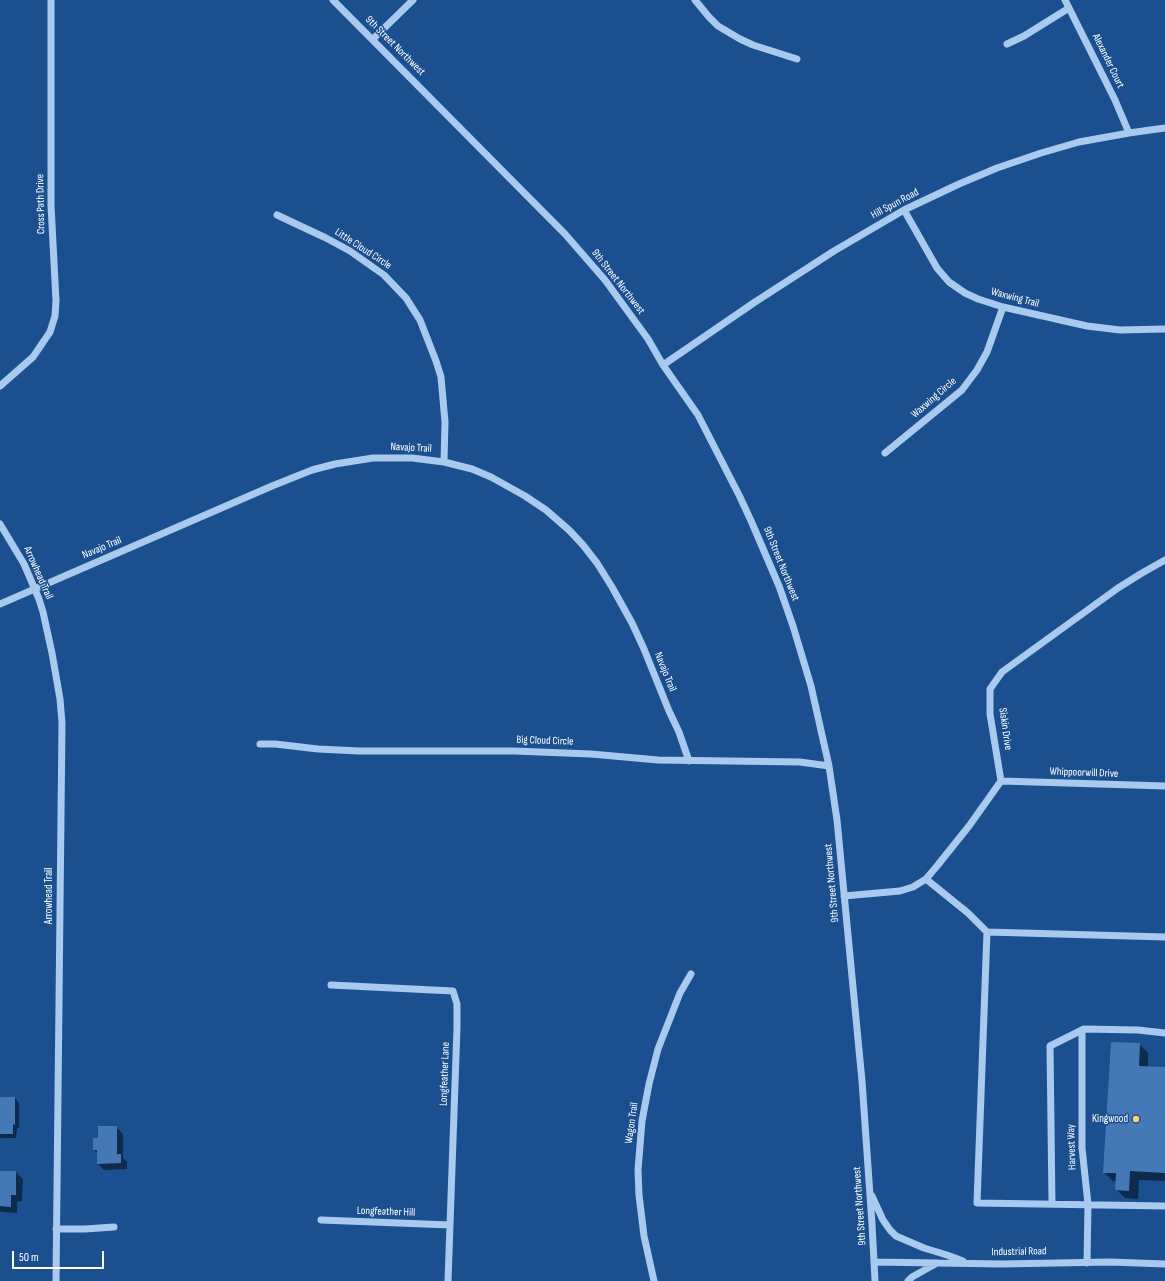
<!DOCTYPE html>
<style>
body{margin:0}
#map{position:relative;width:1165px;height:1281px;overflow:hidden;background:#1b4f8f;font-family:"Sofia Sans Condensed",sans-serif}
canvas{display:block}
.scale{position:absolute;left:12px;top:1251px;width:92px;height:18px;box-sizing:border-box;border:2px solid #fff;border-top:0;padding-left:5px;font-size:12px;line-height:14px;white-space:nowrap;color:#fff;-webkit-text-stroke:3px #1b4f8f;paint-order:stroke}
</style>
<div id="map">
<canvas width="1165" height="1281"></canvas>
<div class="scale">50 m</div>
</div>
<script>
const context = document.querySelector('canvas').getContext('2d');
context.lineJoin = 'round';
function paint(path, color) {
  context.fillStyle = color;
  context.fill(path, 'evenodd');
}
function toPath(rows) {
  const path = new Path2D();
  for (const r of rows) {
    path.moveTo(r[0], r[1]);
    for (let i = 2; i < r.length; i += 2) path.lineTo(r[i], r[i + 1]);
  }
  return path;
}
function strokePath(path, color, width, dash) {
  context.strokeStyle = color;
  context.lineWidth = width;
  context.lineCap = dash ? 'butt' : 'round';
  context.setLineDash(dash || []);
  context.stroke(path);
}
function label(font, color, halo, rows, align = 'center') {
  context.font = font + ' "Sofia Sans Condensed",sans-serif';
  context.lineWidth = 3;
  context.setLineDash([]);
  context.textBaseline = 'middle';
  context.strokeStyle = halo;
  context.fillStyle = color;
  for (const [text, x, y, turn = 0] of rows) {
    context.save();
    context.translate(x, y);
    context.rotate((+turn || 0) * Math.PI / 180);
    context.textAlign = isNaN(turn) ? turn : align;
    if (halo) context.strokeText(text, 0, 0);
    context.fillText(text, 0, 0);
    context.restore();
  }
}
const shadow = toPath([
 [1139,1044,1148,1053,1148,1067,1165,1068,1165,1181,1139,1180,1138,1199,1125,1198,1116,1189,1117,1182,1113,1181,1104,1172],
 [0,1098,15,1098,19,1103,19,1128,17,1128,16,1138,1,1138,0,1137],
 [116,1127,123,1134,123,1158,127,1162,127,1169,104,1170,98,1164,98,1154,94,1150,99,1139],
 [0,1172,16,1172,23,1179,22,1201,17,1202,17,1213,2,1212,0,1211]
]);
const building = toPath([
 [1111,1042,1140,1043,1139,1066,1165,1067,1165,1173,1130,1171,1129,1191,1115,1190,1116,1173,1103,1173],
 [0,1097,15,1097,15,1125,13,1124,13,1134,0,1134],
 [98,1126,117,1126,117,1154,121,1154,121,1163,97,1164,97,1150,93,1150,93,1138,98,1138],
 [0,1171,16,1171,16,1195,11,1195,11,1207,0,1206]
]);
const minor = toPath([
 [333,0,565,234,605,280,648,339,663,365,698,415,740,497,752,523,779,586,793,626,811,686,829,766,837,820,862,1081,872,1224,875,1281],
 [695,0,709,17,718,26,740,39,753,45,797,59],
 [1065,0,1115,100,1129,133],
 [373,39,413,0],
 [1007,44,1024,36,1069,8],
 [904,210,937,268,949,282,965,293,978,299,1003,307,1087,326,1120,330,1165,329],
 [277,215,326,238,350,251,384,275,406,298,420,320,436,361,441,377,445,422,444,462],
 [663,365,755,302,834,251,904,210,959,184,997,168,1041,153,1079,142,1129,133,1165,128],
 [0,386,33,357,50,332,55,316,56,301,51,205,51,0],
 [885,453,962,390,977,370,987,352,1003,307],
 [0,524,24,564,39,599,43,612,52,653,60,699,62,723,56,1281],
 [0,604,272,486,312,470,335,464,373,458,412,458,444,462,472,469,491,477,525,496,546,510,569,530,583,545,597,563,612,587,632,623,644,649,669,711,679,732,689,761],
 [260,744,275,744,318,749,359,751,514,751,591,754,658,760,800,762,829,766],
 [1001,781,1165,786],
 [926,879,968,913,987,932,977,1203,1165,1206],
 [844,896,900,891,913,887,926,879,937,866,969,826,1001,781,990,714,990,689,1002,672,1118,588,1142,573,1165,560],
 [987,932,1165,937],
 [331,985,453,991,457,1004,457,1028,448,1281],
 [1082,1030,1082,1148,1088,1204,1087,1263],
 [872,1196,883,1220,890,1230,896,1236,924,1248,947,1255,963,1261],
 [1052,1204,1050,1046,1084,1029,1138,1030,1165,1033],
 [321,1220,450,1225],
 [56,1229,85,1229,114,1227],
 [874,1262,1002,1264,1110,1262,1165,1264],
 [654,1281,644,1236,639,1195,638,1170,642,1121,649,1084,658,1049,680,993,691,974],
 [908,1281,912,1277,937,1263]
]);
const markers = [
 [1136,1119,4,"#ffd166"]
];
const streetNames = [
 ["9th Street Northwest",395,46,45],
 ["Alexander Court",1108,61,64],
 ["Cross Path Drive",41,204,-91],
 ["Hill Spun Road",895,204,-28],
 ["Little Cloud Circle",363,249,33],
 ["9th Street Northwest",618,282,52],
 ["Waxwing Trail",1015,298,15],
 ["Waxwing Circle",934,398,-41],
 ["Navajo Trail",411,448,3],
 ["Navajo Trail",102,548,-23],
 ["9th Street Northwest",781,564,68],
 ["Arrowhead Trail",38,573,66],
 ["Navajo Trail",665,672,68],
 ["Siskin Drive",1005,729,82],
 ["Big Cloud Circle",545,741,2],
 ["Whippoorwill Drive",1084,773,2],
 ["9th Street Northwest",832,883,-95],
 ["Arrowhead Trail",49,896,-90],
 ["Longfeather Lane",445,1074,-88],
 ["Wagon Trail",632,1123,-82],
 ["Harvest Way",1072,1147,-92],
 ["9th Street Northwest",860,1206,-94],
 ["Longfeather Hill",386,1212,2],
 ["Industrial Road",1019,1252,-1]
];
const poiNames = [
 ["Kingwood",1128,1119]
];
paint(shadow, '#0007');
paint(building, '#4478b7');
strokePath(minor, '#a9c9ee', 7);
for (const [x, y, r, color] of markers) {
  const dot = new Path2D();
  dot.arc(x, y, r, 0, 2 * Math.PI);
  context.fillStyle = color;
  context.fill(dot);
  strokePath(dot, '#1b4f8f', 1.5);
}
label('11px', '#fff', '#1b4f8f', streetNames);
label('11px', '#fff', '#1b4f8f', poiNames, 'right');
</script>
